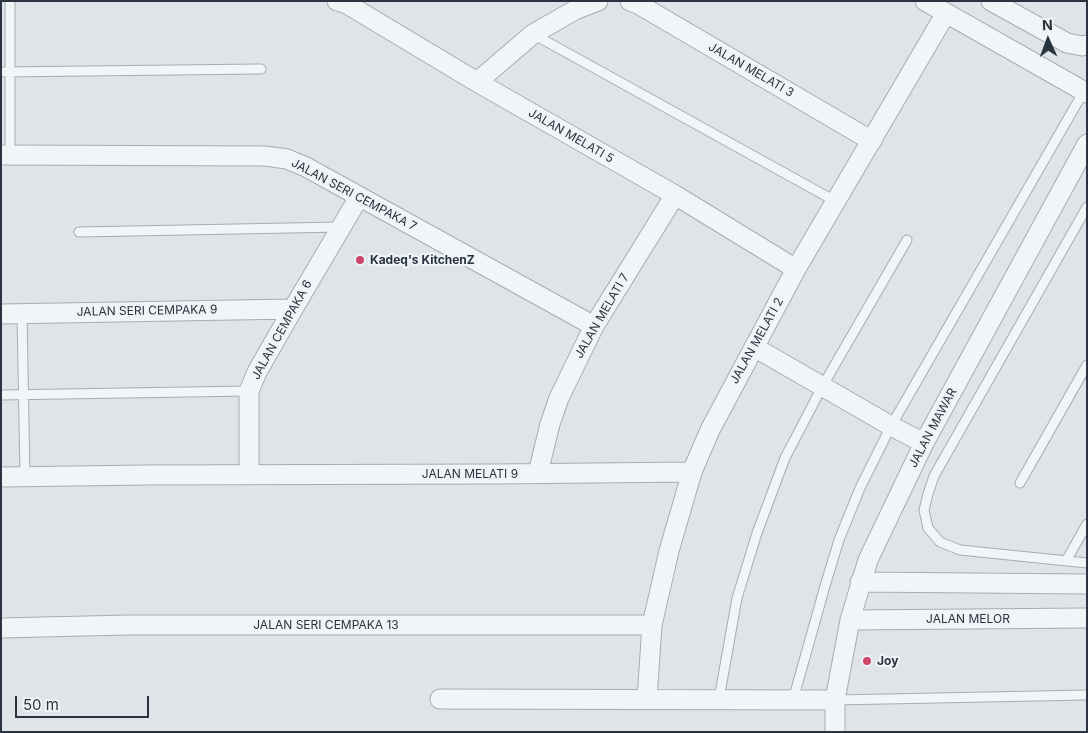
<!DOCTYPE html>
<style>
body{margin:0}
#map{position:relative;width:1088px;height:733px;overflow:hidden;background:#e0e4e9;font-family:Inter,sans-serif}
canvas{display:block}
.frame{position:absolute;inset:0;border:2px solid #293440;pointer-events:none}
.north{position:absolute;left:1023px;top:15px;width:50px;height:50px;-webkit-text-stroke:4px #eff3f6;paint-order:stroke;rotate:358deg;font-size:14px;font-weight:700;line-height:20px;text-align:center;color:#293440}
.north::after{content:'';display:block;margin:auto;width:18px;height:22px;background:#293440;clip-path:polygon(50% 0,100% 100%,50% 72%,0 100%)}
.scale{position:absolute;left:15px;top:696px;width:134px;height:22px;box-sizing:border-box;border:2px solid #293440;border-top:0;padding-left:6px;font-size:15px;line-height:18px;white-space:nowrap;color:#293440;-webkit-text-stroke:4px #eff3f6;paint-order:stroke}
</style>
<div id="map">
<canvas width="1088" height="733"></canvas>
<div class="frame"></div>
<div class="north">N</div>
<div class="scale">50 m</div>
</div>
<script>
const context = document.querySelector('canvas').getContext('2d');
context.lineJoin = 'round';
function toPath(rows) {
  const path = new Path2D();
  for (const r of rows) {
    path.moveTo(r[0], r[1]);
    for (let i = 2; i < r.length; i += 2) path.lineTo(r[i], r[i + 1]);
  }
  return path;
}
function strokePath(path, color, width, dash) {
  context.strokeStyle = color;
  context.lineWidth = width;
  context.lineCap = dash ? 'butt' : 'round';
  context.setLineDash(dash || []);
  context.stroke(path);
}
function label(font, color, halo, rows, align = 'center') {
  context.font = font + ' Inter,sans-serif';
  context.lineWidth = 4.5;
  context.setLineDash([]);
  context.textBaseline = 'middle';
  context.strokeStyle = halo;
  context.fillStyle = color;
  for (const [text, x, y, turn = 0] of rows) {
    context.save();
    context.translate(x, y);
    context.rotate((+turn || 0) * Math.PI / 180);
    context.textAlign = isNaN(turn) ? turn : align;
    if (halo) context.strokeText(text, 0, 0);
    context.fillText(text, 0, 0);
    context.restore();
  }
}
const service = toPath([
 [10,1,10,154],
 [533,34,835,201],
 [1,72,261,69],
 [1087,207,934,476,928,494,924,510,928,528,940,542,960,550,1087,563],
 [79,232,341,227],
 [22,313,25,477],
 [1,395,249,391],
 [1020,483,1087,365],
 [1066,561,1087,524],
 [719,699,737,598,757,533,785,458,822,387,907,240],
 [793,700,825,586,839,540,860,488,891,426,1084,91],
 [835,700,1087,695]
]);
const minor = toPath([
 [337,1,347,4,477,82,675,195,796,269],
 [630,1,638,4,872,141],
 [925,1,1087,93],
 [991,1,1067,43,1082,46,1087,45],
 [477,82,533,34,575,10,598,1],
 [1,155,265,156,287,159,306,167,594,326],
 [1,314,293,309],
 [754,347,891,426,924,443],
 [538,473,550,424,559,398,594,326,675,195],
 [249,474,249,391,257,372,293,309,359,197],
 [1,477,146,475,493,474,692,472],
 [860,582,1087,584],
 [850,620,1087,618],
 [1,628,128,625,652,625],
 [440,699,835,700],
 [647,699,652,625,669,551,692,472,710,430,796,269,946,13],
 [835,732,835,700,850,620,868,560,924,443,1087,144]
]);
const markers = [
 [360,260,5,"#cc4669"],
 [867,661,5,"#cc4669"]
];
const streetNames = [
 ["JALAN MELATI 3",751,70,30],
 ["JALAN MELATI 5",571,136,30],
 ["JALAN SERI CEMPAKA 7",354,195,28],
 ["JALAN SERI CEMPAKA 9",147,311,-1],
 ["JALAN MELATI 7",602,316,-60],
 ["JALAN CEMPAKA 6",282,330,-61],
 ["JALAN MELATI 2",757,341,-61],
 ["JALAN MAWAR",933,428,-62],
 ["JALAN MELATI 9",470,474],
 ["JALAN MELOR",968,619],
 ["JALAN SERI CEMPAKA 13",326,625]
];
const poiNames = [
 ["Kadeq's KitchenZ",370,260],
 ["Joy",877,661]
];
strokePath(service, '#a5acb3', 11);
strokePath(minor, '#a5acb3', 21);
strokePath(service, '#f2f5f7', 9);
strokePath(minor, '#f2f5f7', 19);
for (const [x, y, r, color] of markers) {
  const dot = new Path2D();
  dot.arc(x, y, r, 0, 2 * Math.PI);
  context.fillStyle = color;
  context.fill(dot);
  strokePath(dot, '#eff3f6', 2);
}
label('12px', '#293440', '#eff3f6', streetNames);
label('bold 12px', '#293440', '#eff3f6', poiNames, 'left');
</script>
